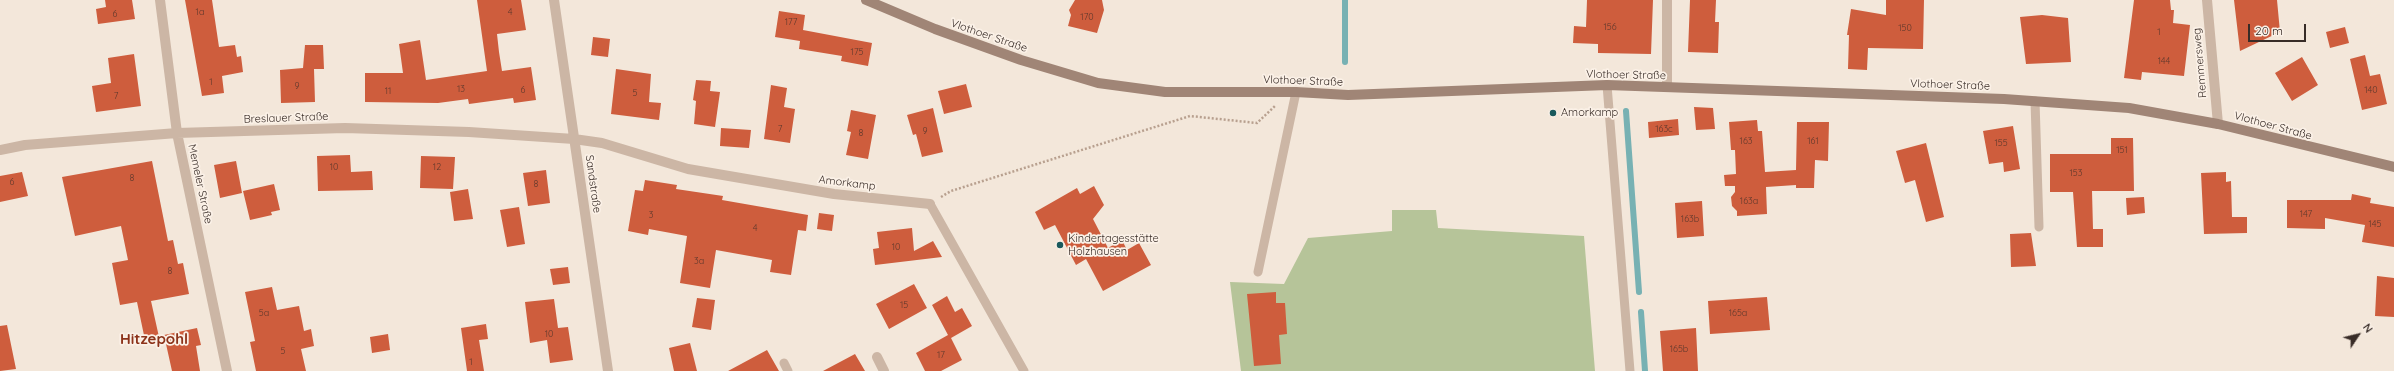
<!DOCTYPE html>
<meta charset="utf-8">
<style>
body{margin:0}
#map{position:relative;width:2394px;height:371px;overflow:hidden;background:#f3e7da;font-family:Quicksand,sans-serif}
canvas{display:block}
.north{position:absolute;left:2338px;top:315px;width:40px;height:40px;-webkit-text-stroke:3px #fbf1e7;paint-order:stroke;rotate:55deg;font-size:11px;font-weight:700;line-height:16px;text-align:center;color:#382c27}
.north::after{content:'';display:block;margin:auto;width:14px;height:18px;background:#382c27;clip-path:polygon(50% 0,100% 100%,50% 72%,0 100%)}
.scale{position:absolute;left:2248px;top:24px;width:58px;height:18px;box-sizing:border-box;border:2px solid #382c27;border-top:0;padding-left:5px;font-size:12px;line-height:14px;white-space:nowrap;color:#382c27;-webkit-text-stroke:3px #fbf1e7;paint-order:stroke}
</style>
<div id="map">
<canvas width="2394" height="371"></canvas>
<div class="north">N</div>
<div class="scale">20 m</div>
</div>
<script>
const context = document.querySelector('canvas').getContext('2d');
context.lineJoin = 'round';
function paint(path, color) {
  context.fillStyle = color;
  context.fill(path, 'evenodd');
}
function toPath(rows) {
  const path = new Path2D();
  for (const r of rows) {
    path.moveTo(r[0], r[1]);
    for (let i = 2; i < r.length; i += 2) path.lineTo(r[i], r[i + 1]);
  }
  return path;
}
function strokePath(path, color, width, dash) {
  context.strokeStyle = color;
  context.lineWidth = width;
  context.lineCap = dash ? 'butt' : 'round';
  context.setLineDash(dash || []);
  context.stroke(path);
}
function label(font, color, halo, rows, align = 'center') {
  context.font = font + ' Quicksand,sans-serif';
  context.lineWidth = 3.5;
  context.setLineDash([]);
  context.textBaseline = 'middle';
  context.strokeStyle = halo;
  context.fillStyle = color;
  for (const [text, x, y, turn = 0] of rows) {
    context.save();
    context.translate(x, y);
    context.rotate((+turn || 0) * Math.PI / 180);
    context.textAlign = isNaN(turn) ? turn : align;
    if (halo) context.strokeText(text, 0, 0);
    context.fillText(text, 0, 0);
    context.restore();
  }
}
const green = toPath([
 [1392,210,1436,210,1438,228,1584,236,1595,371,1241,371,1230,282,1284,284,1308,238,1392,231]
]);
const stream = toPath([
 [1345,0,1345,62],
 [1626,111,1639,292],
 [1641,312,1645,371]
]);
const building = toPath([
 [105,0,132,0,135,19,98,24,96,9,106,7],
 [185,0,212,0,219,47,235,45,237,57,241,56,243,72,222,76,224,93,202,96],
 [477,0,521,0,526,30,497,34,499,52,502,71,531,67,536,100,514,103,513,98,469,104,468,99,438,103,365,102,365,73,403,73,399,44,420,40,426,80,487,71],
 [1075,0,1102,0,1104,10,1097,33,1068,26,1071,15,1069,10],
 [1587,0,1653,0,1651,54,1598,53,1598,44,1573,43,1574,26,1586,27],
 [1690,0,1716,0,1715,22,1719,22,1718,53,1688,52],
 [1886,0,1924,0,1923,49,1868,48,1867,70,1848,69,1849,35,1847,35,1851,9,1886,15],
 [2134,0,2170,0,2171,10,2174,10,2173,23,2190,25,2184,76,2142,72,2141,80,2124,78],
 [2234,0,2277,0,2280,32,2240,51],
 [779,11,805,15,803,30,872,43,868,66,841,61,842,56,799,49,800,41,775,37],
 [2042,15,2068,18,2071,62,2026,64,2020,17],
 [2345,27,2349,43,2330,48,2326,32],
 [593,37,610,39,608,57,591,55],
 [305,45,323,45,324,69,314,69,315,102,281,103,280,70,303,68],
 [134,54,141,106,96,112,92,86,111,83,108,58],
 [2365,55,2370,76,2380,74,2387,104,2362,110,2350,59],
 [2302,57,2318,85,2292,101,2275,73],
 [616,69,651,74,649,102,661,103,659,120,611,114],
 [696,80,711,81,710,91,720,92,715,127,694,124,696,101,693,100],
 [966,84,972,107,944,114,938,91],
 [771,85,787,88,784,107,795,109,790,143,764,139],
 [1694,107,1713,108,1715,129,1696,130],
 [933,108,943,152,922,157,916,134,913,135,907,115],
 [851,110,876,115,868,159,846,155,851,132,847,131],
 [1678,119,1679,135,1649,138,1648,122],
 [1757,120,1758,131,1762,131,1765,172,1796,170,1797,122,1829,122,1828,161,1815,160,1814,188,1796,188,1796,185,1766,187,1767,214,1737,216,1737,211,1732,206,1731,197,1735,192,1735,186,1725,186,1724,175,1736,174,1735,150,1731,150,1729,122],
 [2013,126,2020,169,2004,172,2003,162,1989,164,1983,131],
 [721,128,751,130,749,148,720,146],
 [2111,138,2133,138,2134,191,2092,191,2093,229,2103,229,2103,247,2077,247,2073,192,2050,192,2050,154,2111,154],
 [1926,143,1944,217,1926,222,1915,180,1905,183,1896,151],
 [350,155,351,172,372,171,373,190,318,191,317,156],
 [421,156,455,157,453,189,420,188],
 [152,161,168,241,173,240,178,264,183,263,189,294,151,301,159,337,145,340,137,302,120,305,112,263,128,260,121,226,75,236,62,177],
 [236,161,242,193,220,198,214,165],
 [546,170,550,203,528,206,523,173],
 [22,172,28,196,0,202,0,176],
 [2226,172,2226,182,2231,181,2232,217,2247,217,2247,233,2204,234,2201,173],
 [645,180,677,185,676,189,723,196,722,200,808,215,806,231,798,230,791,275,770,272,772,260,716,250,710,288,680,283,687,236,649,229,648,235,628,231,635,190,643,191],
 [274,184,280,210,271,212,272,215,250,220,243,191],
 [1094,186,1104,205,1093,219,1108,248,1122,240,1127,250,1139,243,1151,265,1103,291,1086,259,1076,265,1055,225,1044,230,1035,212,1077,188,1080,194],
 [468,189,473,219,454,221,450,192],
 [2352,194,2371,198,2370,203,2394,207,2394,247,2362,242,2365,225,2325,218,2325,229,2287,228,2287,200,2351,200],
 [2144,197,2145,213,2127,215,2126,198],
 [1702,201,1704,236,1677,238,1675,203],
 [519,207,525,244,507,247,500,210],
 [819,213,834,215,832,231,817,229],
 [912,228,914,251,933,241,942,257,875,265,873,249,879,248,877,232],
 [2031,233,2036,266,2011,267,2010,234],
 [568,267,570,283,553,285,550,269],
 [2377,276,2394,278,2394,317,2375,316],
 [914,284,927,308,889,329,876,304],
 [272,287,277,310,299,306,304,331,311,329,314,346,301,349,306,371,256,371,250,342,255,341,245,292],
 [1276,292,1276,303,1285,303,1287,334,1279,335,1281,364,1254,366,1247,294],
 [947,296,955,312,962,308,972,326,951,338,962,360,941,371,925,371,916,353,948,335,932,305],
 [1767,297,1770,330,1710,334,1708,301],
 [697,298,715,300,711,330,692,327],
 [554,299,558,328,568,327,573,360,550,363,547,340,530,343,525,302],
 [486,324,488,339,479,340,484,371,467,371,461,328],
 [7,325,16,369,0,371,0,326],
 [197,328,201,345,196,346,200,371,172,371,164,335],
 [1696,328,1698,371,1663,371,1660,331],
 [388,334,390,350,372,353,370,337],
 [690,343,697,371,674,371,669,348],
 [767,350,779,371,728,371],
 [855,354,865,371,823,371]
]);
const path = toPath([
 [941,197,951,191,1190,116,1257,123,1275,106]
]);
const lane = toPath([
 [1607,85,1630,371],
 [2035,101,2039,227],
 [930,204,1024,371],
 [1258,272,1296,92],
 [784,363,788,371]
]);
const street = toPath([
 [160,0,177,133,227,371],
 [554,0,608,371],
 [1667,0,1667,87],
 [2207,0,2218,124],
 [0,150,25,145,177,133,345,128,469,132,574,139,602,143,688,169,834,194,930,204],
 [877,357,884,371]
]);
const secondary = toPath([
 [866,0,935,29,1021,60,1098,83,1165,92,1296,92,1348,95,1607,85,2004,99,2129,108,2218,124,2394,167]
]);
const markers = [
 [1553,113,4,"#19595c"],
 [1060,245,4,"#19595c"]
];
const numberNames = [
 ["1a",200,12],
 ["4",510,12],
 ["6",115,14],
 ["170",1087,17],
 ["177",791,22],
 ["156",1610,27],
 ["150",1905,28],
 ["1",2159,32],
 ["175",857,52],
 ["144",2164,61],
 ["1",211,82],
 ["9",297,86],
 ["13",461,89],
 ["6",523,90],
 ["140",2371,90],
 ["11",388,91],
 ["5",635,93],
 ["7",116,96],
 ["7",780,129],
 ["163c",1664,129],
 ["9",925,131],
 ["8",861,133],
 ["163",1746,141],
 ["161",1813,141],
 ["155",2001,143],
 ["151",2122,150],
 ["10",334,167],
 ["12",437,167],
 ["153",2076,173],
 ["8",132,178],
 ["6",12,182],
 ["8",536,184],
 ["163a",1749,201],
 ["147",2306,214],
 ["3",651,215],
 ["163b",1690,219],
 ["145",2375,224],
 ["4",755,228],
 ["10",896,247],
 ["3a",699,261],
 ["8",170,271],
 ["15",904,305],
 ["5a",264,313],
 ["165a",1738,313],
 ["10",549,334],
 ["165b",1679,349],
 ["5",283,351],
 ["17",941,355],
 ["1",471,362]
];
const streetNames = [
 ["Vlothoer Straße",989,36,19],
 ["Remmersweg",2200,63,-95],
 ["Vlothoer Straße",1626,75,1],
 ["Vlothoer Straße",1303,81,2],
 ["Vlothoer Straße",1950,85,2],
 ["Breslauer Straße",286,118,-2],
 ["Vlothoer Straße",2273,126,15],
 ["Amorkamp",847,183,7],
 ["Memeler Straße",200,184,78],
 ["Sandstraße",593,184,82]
];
const poiNames = [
 ["Amorkamp",1561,113],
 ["Kindertagesstätte",1068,239],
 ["Holzhausen",1068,252]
];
const districtNames = [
 ["Hitzepohl",154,339]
];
paint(green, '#b6c499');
strokePath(stream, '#77b1b3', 6);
paint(building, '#ce5d3d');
strokePath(path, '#b8a08f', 2.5, [2, 2]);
strokePath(lane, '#ccb6a5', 9);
strokePath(street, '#ccb6a5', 10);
strokePath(secondary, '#a08576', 10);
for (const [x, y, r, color] of markers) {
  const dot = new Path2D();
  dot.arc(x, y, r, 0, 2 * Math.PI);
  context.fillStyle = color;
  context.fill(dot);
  strokePath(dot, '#fbf1e7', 1.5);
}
label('9px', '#5e382c', null, numberNames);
label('11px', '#382c27', '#fbf1e7', streetNames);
label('11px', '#382c27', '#fbf1e7', poiNames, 'left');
label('bold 15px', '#8c331a', '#fbf1e7', districtNames);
</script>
